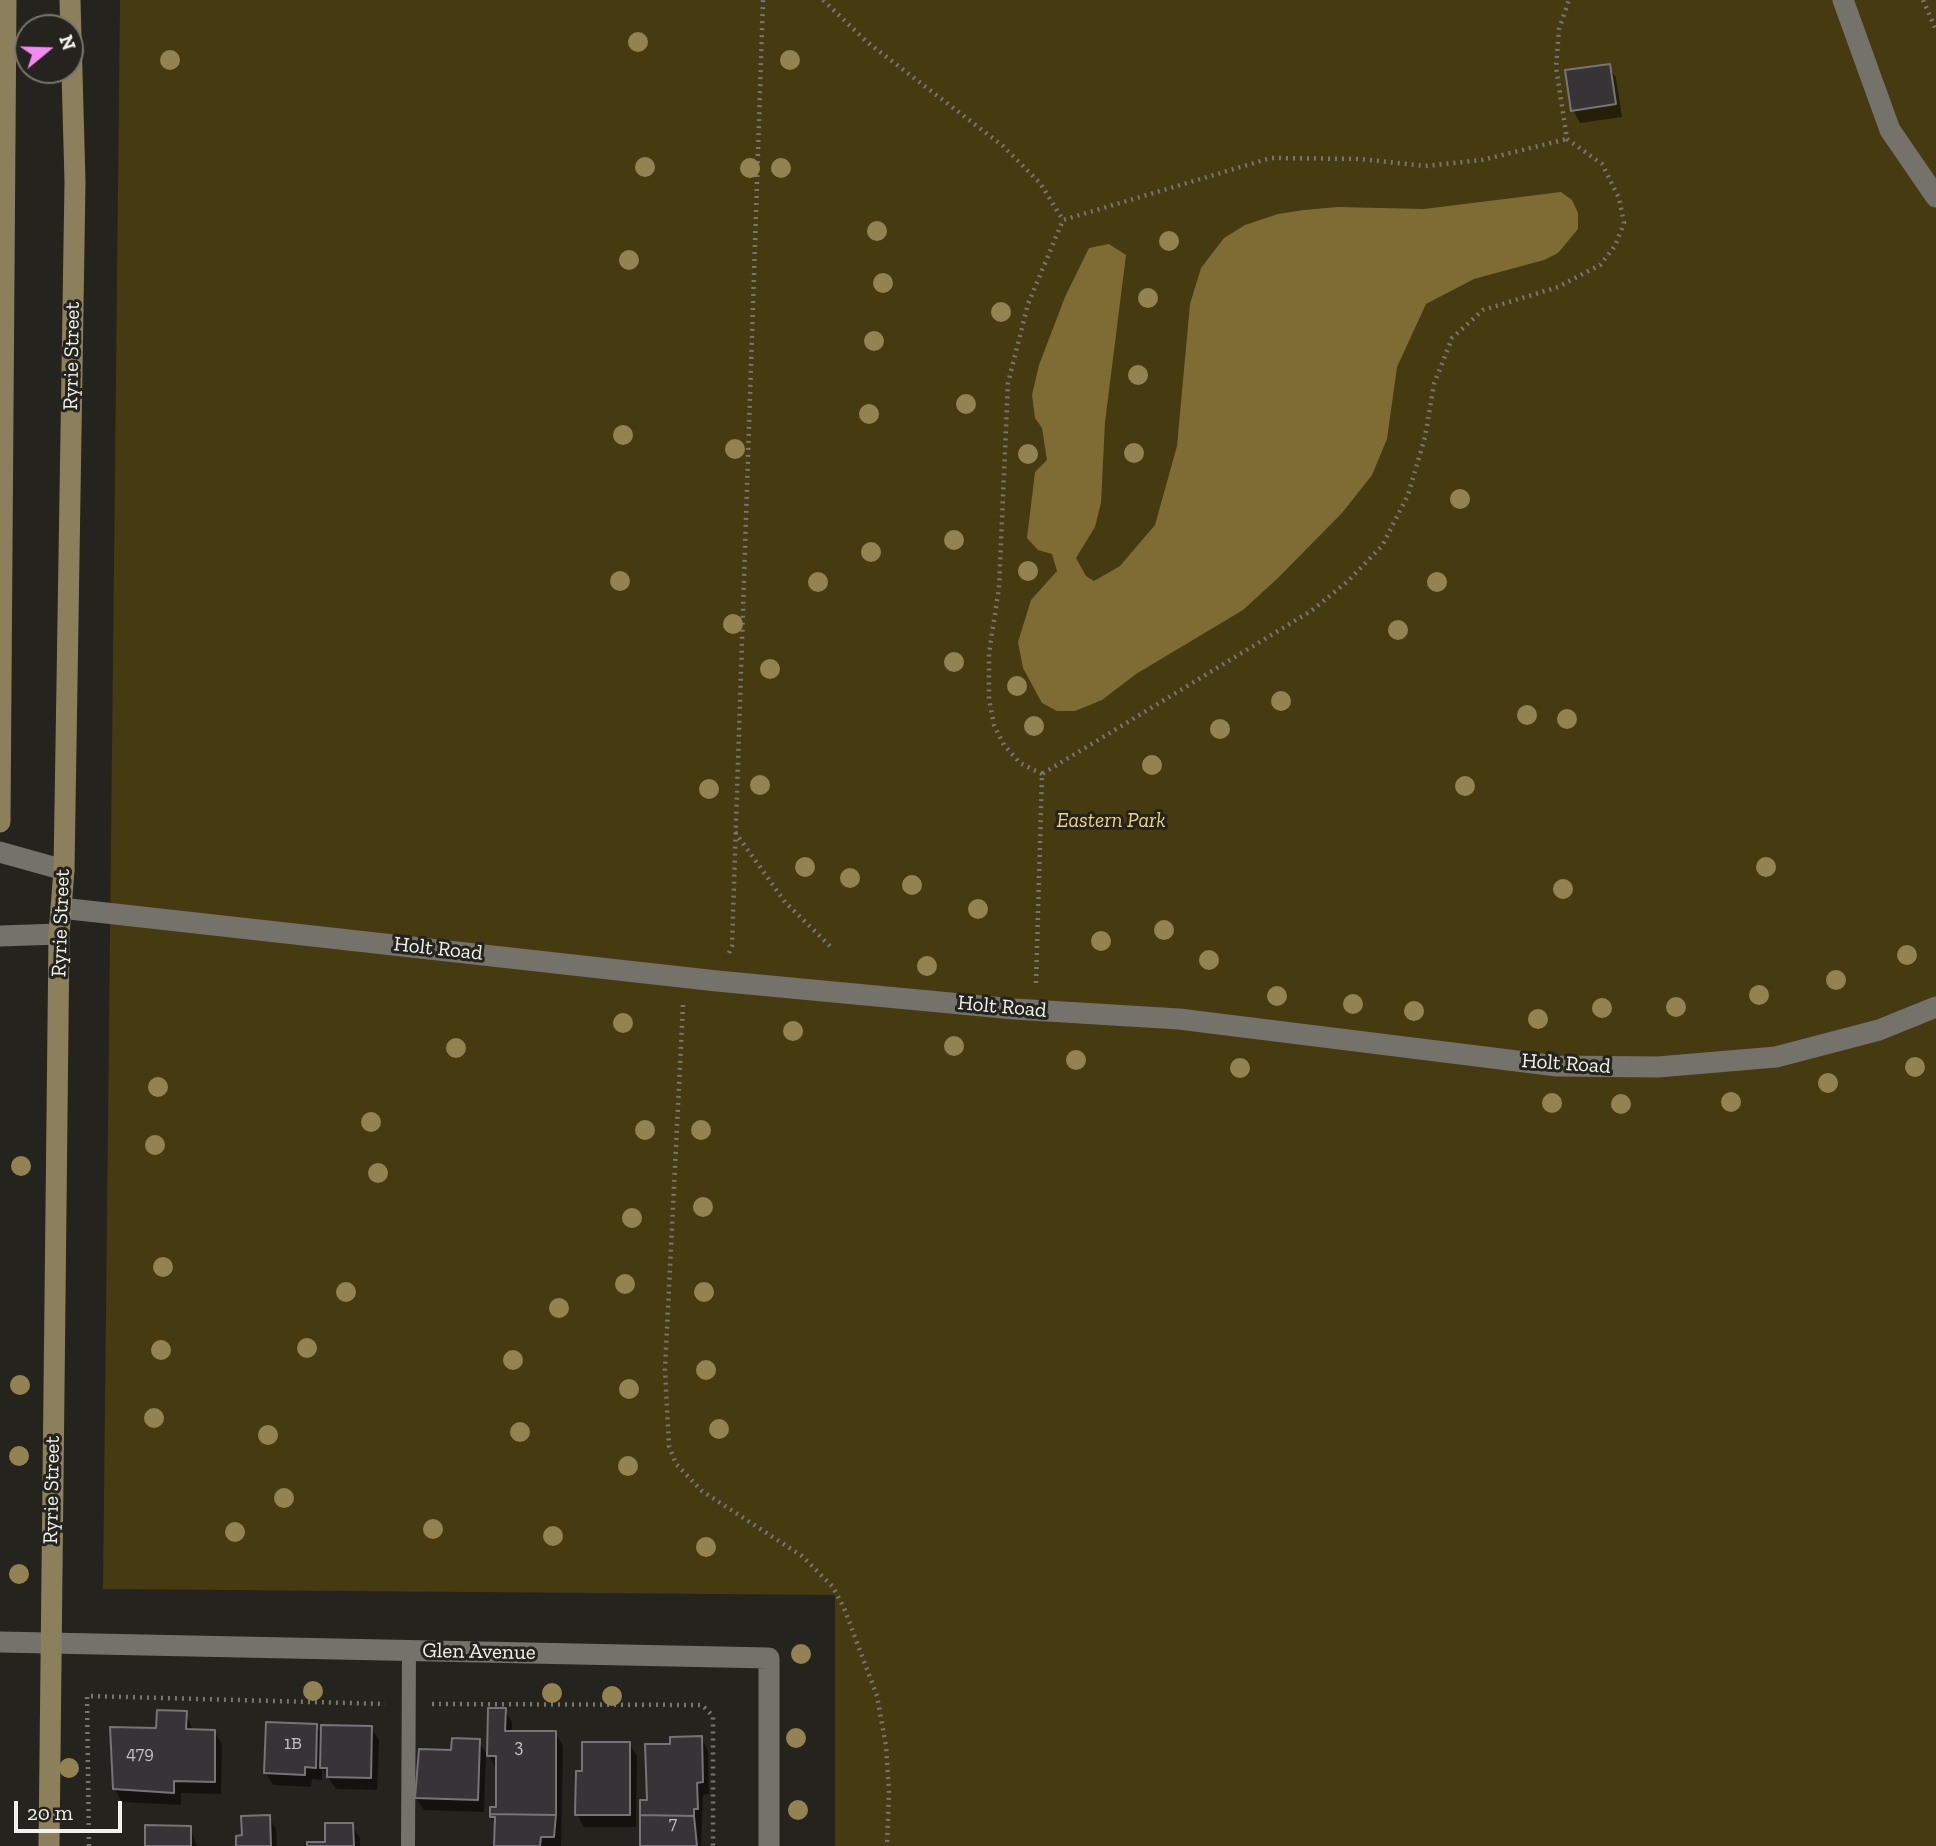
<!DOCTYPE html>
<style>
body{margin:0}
#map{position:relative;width:1936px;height:1846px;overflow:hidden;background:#24231d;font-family:"Zilla Slab",serif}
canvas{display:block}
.north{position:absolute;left:14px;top:14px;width:70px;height:70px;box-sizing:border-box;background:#24231d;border:2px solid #767570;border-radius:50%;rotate:71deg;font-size:19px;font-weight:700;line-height:28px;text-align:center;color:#f2f1ed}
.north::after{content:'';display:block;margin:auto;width:24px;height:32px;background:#f589ef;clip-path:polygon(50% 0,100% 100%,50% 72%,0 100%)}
.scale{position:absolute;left:14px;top:1801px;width:108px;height:32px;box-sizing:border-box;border:4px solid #f2f1ed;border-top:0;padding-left:9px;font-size:21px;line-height:24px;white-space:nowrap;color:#f2f1ed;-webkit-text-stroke:5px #24231d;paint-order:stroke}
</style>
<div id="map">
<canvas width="1936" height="1846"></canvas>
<div class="north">N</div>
<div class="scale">20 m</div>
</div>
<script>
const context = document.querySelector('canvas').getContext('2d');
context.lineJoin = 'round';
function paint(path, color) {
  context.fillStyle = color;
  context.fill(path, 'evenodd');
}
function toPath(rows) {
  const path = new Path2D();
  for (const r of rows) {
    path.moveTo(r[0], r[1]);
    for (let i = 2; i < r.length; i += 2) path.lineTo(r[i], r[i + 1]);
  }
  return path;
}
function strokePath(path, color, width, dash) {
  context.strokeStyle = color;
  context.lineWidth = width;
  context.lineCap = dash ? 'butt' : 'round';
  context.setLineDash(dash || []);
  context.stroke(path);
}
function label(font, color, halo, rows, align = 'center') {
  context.font = font + ' "Zilla Slab",serif';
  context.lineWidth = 6;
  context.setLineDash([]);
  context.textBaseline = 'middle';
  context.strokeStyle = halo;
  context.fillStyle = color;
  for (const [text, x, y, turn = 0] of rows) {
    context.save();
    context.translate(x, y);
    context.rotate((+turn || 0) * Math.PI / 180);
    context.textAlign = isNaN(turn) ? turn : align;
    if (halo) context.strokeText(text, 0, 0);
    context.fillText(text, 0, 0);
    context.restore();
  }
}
const green = toPath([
 [120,0,1936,0,1936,1846,835,1846,835,1595,103,1589]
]);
const water = toPath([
 [1561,192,1572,200,1578,213,1578,229,1558,253,1544,260,1474,279,1426,304,1397,367,1387,439,1372,475,1342,513,1278,578,1243,610,1136,674,1102,700,1075,711,1057,711,1042,703,1023,668,1018,642,1031,600,1057,571,1052,554,1038,550,1027,538,1035,472,1047,460,1042,428,1035,418,1032,395,1039,365,1065,297,1089,248,1109,244,1126,255,1105,422,1101,503,1095,527,1076,558,1086,576,1094,581,1120,566,1155,525,1177,446,1190,304,1201,268,1224,238,1245,225,1278,214,1304,210,1338,207,1424,209]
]);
const shadow = toPath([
 [1609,66,1616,78,1622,117,1580,123,1573,110],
 [505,1710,512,1722,512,1732,555,1733,563,1746,561,1846,496,1846,496,1825,491,1816,498,1809,496,1768,489,1756],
 [186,1713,193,1731,214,1731,222,1744,221,1794,181,1793,181,1805,122,1802,115,1789,158,1730],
 [316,1726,323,1737,371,1728,379,1740,377,1790,336,1789,322,1768,322,1780,312,1779,311,1787,273,1785,266,1773],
 [701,1738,708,1751,709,1794,703,1795,701,1846,641,1846,649,1802,672,1745],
 [478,1741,486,1753,484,1812,424,1810,416,1798,453,1752],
 [629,1743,637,1756,636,1827,584,1827,577,1814,583,1773],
 [269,1817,276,1829,277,1846,238,1846],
 [352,1825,360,1838,360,1846,309,1846,327,1844],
 [190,1828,197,1846,147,1846]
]);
const building = toPath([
 [1610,64,1616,104,1571,111,1565,70,1610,64],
 [488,1708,506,1708,505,1731,556,1731,556,1815,490,1814,490,1807,496,1807,496,1756,487,1756,488,1708],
 [157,1710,187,1711,186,1729,215,1730,215,1782,174,1781,174,1793,113,1789,110,1727,156,1728,157,1710],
 [266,1722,317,1724,316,1768,305,1767,305,1775,264,1773,266,1722],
 [321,1725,372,1726,371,1778,327,1777,327,1768,320,1768,321,1725],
 [702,1736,703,1782,697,1783,698,1809,694,1809,694,1816,640,1815,640,1800,647,1800,645,1744,670,1744,670,1737,702,1736],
 [452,1738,480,1739,478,1800,415,1798,419,1749,451,1750,452,1738],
 [582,1742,630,1742,630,1815,575,1815,576,1771,582,1771,582,1742],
 [490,1814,556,1815,554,1837,541,1837,540,1846,494,1846,495,1817,490,1817,490,1814],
 [270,1815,271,1846,236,1846,236,1836,242,1835,241,1816,270,1815],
 [640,1815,694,1816,697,1846,640,1846,640,1815],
 [325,1823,353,1823,354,1846,307,1846,307,1842,325,1842,325,1823],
 [145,1825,191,1826,191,1846,145,1846,145,1825]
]);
const path = toPath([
 [823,0,867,42,1003,146,1040,183,1063,220],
 [1923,0,1936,30],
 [1042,774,1020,763,1004,745,994,725,989,699,989,653,999,588,1008,383,1028,304,1063,220,1271,158,1361,159,1425,166,1482,160,1567,139],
 [735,832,785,902,830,946],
 [729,953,732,946,763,0],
 [1036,983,1042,774,1311,611,1348,581,1382,546,1408,495,1425,437,1434,384,1452,338,1483,310,1558,287,1600,265,1615,246,1624,223,1619,198,1602,164,1567,139,1556,67,1559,29,1569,0],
 [683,1005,665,1369,669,1446,676,1464,702,1491,802,1556,833,1587,844,1608,877,1696,886,1746,889,1791,887,1846],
 [432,1704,702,1705,713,1716,713,1846],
 [89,1846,87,1696,385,1704]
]);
const service = toPath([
 [408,1846,409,1651]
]);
const minor = toPath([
 [1843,0,1890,130,1936,197],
 [0,852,64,870],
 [61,908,717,981,1014,1009,1179,1019,1557,1066,1658,1067,1776,1057,1879,1030,1936,1007],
 [0,936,59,934],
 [0,1642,769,1658,769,1846]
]);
const secondary = toPath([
 [0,822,6,0],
 [49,1846,59,934,64,870,75,182,70,0]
]);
const trees = [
 [638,42],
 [170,60],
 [790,60],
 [645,167],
 [750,168],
 [781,168],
 [877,231],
 [1169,241],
 [629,260],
 [883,283],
 [1148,298],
 [1001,312],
 [874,341],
 [1138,375],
 [966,404],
 [869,414],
 [623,435],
 [735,449],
 [1134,453],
 [1028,454],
 [1460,499],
 [954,540],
 [871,552],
 [1028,571],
 [620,581],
 [818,582],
 [1437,582],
 [733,624],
 [1398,630],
 [954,662],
 [770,669],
 [1017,686],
 [1281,701],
 [1527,715],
 [1567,719],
 [1034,726],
 [1220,729],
 [1152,765],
 [760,785],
 [1465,786],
 [709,789],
 [805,867],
 [1766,867],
 [850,878],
 [912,885],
 [1563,889],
 [978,909],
 [1164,930],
 [1101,941],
 [1907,955],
 [1209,960],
 [927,966],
 [1836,980],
 [1759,995],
 [1277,996],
 [1353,1004],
 [1676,1007],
 [1602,1008],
 [1414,1011],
 [1538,1019],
 [623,1023],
 [793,1031],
 [954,1046],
 [456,1048],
 [1076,1060],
 [1915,1067],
 [1240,1068],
 [1828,1083],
 [158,1087],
 [1731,1102],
 [1552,1103],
 [1621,1104],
 [371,1122],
 [645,1130],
 [701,1130],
 [155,1145],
 [21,1166],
 [378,1173],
 [703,1207],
 [632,1218],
 [163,1267],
 [625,1284],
 [346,1292],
 [704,1292],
 [559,1308],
 [307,1348],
 [161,1350],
 [513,1360],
 [706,1370],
 [20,1385],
 [629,1389],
 [154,1418],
 [719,1429],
 [520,1432],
 [268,1435],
 [19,1456],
 [628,1466],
 [284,1498],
 [433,1529],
 [235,1532],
 [553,1536],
 [706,1547],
 [19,1574],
 [801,1654],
 [313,1691],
 [552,1693],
 [612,1696],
 [796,1738],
 [69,1768],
 [798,1810]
];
const numberNames = [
 ["1B",293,1744],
 ["3",519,1747],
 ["479",140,1754],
 ["7",673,1824]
];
const streetNames = [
 ["Ryrie Street",72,356,-89],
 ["Ryrie Street",61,923,-88],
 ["Holt Road",438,949,6],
 ["Holt Road",1002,1007,5],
 ["Holt Road",1566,1064,4],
 ["Ryrie Street",52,1490,-89],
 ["Glen Avenue",479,1652,1]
];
const parkNames = [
 ["Eastern Park",1111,821]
];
paint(green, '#463a10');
paint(water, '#7e6c34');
paint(shadow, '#0007');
paint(building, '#383337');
strokePath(building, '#787377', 2);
strokePath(path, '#777670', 4.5, [2, 5]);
strokePath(service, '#74726b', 14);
strokePath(minor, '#74726b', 21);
strokePath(secondary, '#8b805b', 21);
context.fillStyle = '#938352';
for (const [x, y] of trees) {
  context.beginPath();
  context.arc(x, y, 10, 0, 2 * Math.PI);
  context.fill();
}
label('18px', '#c4c2c0', null, numberNames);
label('21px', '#f2f1ed', '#24231d', streetNames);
label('italic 21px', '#edd27e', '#24231d', parkNames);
</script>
